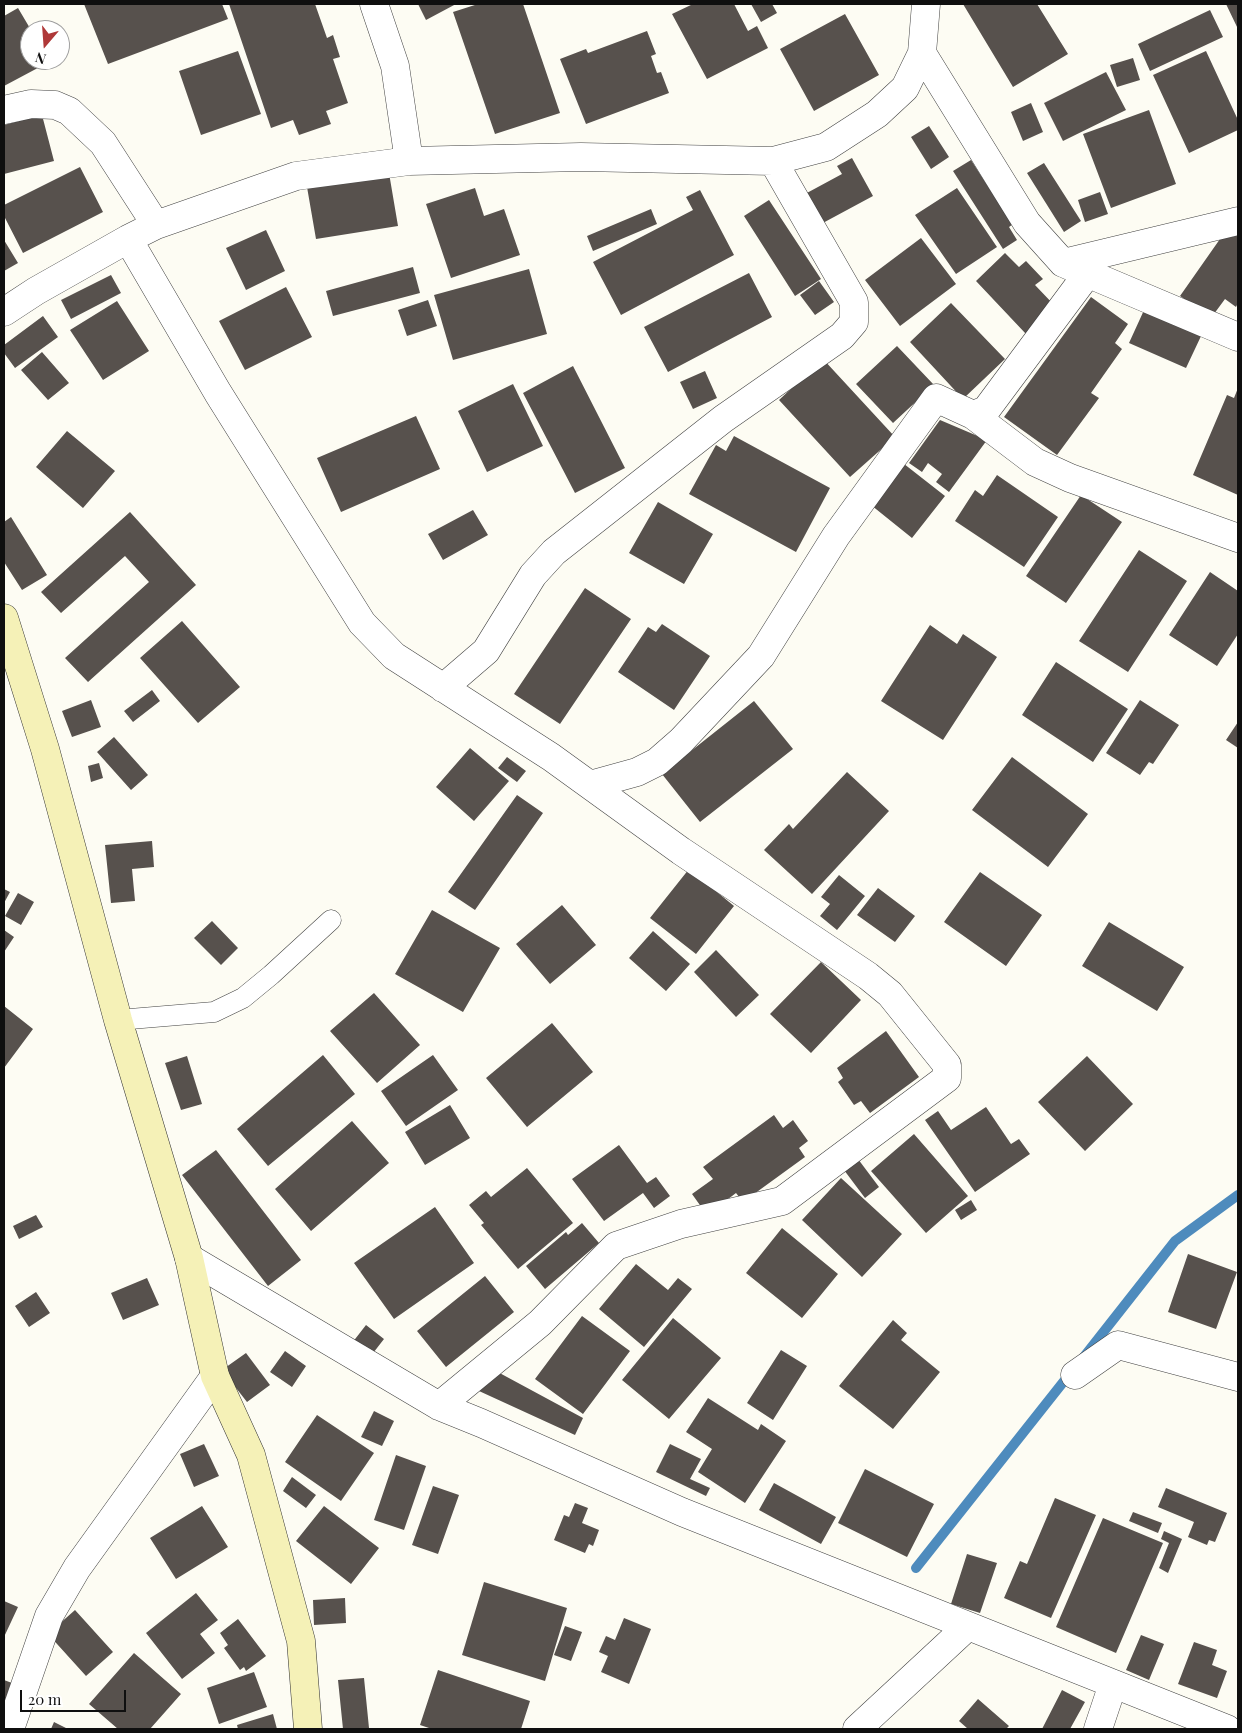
<!DOCTYPE html>
<style>
body{margin:0}
#map{position:relative;width:1242px;height:1733px;overflow:hidden;background:#fdfcf3;font-family:"Playfair Display",serif}
canvas{display:block}
.frame{position:absolute;inset:0;border:5px solid #0f0f0f;pointer-events:none}
.north{position:absolute;left:20px;top:20px;width:50px;height:50px;box-sizing:border-box;background:#fff;border:1px solid #9f9f9f;border-radius:50%;rotate:198deg;font-size:14px;font-weight:700;line-height:20px;text-align:center;color:#0f0f0f}
.north::after{content:'';display:block;margin:auto;width:18px;height:22px;background:#af3838;clip-path:polygon(50% 0,100% 100%,50% 72%,0 100%)}
.scale{position:absolute;left:20px;top:1690px;width:106px;height:22px;box-sizing:border-box;border:2px solid #0f0f0f;border-top:0;padding-left:6px;font-size:15px;line-height:18px;white-space:nowrap;color:#0f0f0f;-webkit-text-stroke:4px #fff;paint-order:stroke}
</style>
<div id="map">
<canvas width="1242" height="1733"></canvas>
<div class="frame"></div>
<div class="north">N</div>
<div class="scale">20 m</div>
</div>
<script>
const context = document.querySelector('canvas').getContext('2d');
context.lineJoin = 'round';
function toPath(rows) {
  const path = new Path2D();
  for (const r of rows) {
    path.moveTo(r[0], r[1]);
    for (let i = 2; i < r.length; i += 2) path.lineTo(r[i], r[i + 1]);
  }
  return path;
}
function strokePath(path, color, width, dash) {
  context.strokeStyle = color;
  context.lineWidth = width;
  context.lineCap = dash ? 'butt' : 'round';
  context.setLineDash(dash || []);
  context.stroke(path);
}
function paint(path, color) {
  context.fillStyle = color;
  context.fill(path, 'evenodd');
}
const stream = toPath([
 [1083,1358,1175,1241,1238,1195],
 [916,1568,1072,1371]
]);
const building = toPath([
 [84,4,222,4,228,19,108,64],
 [229,4,315,4,327,38,333,35,340,57,333,59,348,103,326,111,331,124,299,135,293,120,271,128],
 [418,4,456,4,426,20],
 [478,4,523,4,560,113,495,134,453,12],
 [693,4,734,4,748,31,757,26,768,48,707,79,672,14],
 [751,4,772,4,777,13,761,22],
 [963,4,1037,4,1068,54,1013,87],
 [1226,4,1238,4,1238,29],
 [18,8,31,30,30,60,48,60,49,62,4,86,4,16],
 [1210,10,1223,37,1150,71,1138,44],
 [845,14,879,75,814,111,780,49],
 [647,31,656,54,651,56,657,73,661,72,669,93,586,124,560,59,586,49,588,53],
 [238,51,261,114,201,135,179,71],
 [1206,51,1238,120,1238,130,1189,153,1153,75],
 [1133,58,1140,80,1117,87,1110,65],
 [1106,72,1126,110,1063,141,1044,103],
 [1031,103,1043,132,1023,141,1011,112],
 [1149,110,1176,184,1111,208,1083,134],
 [42,115,54,161,4,174,4,125],
 [929,126,949,157,931,169,911,137],
 [852,158,873,196,821,224,805,194,842,174,837,166],
 [971,160,996,199,1019,220,1009,227,1017,240,1003,249,953,171],
 [1044,163,1081,221,1064,232,1027,173],
 [80,167,103,212,23,253,4,216,4,205],
 [389,173,398,226,316,239,307,187],
 [475,188,484,216,504,209,520,255,451,278,426,204],
 [957,188,997,247,956,274,915,215],
 [700,190,734,255,621,315,593,262,693,210,686,197],
 [1100,192,1108,214,1085,222,1078,200],
 [769,200,821,279,795,296,744,216],
 [651,209,657,224,593,251,587,236],
 [1227,229,1238,237,1238,303,1236,307,1225,299,1211,318,1180,296],
 [266,230,285,271,246,290,226,248],
 [921,238,956,284,900,326,865,280],
 [4,240,18,263,4,271],
 [1005,253,1019,267,1026,261,1043,279,1035,285,1055,306,1026,334,976,281],
 [413,267,420,293,333,316,326,291],
 [529,269,547,334,453,360,434,295],
 [749,273,772,317,668,372,644,327],
 [111,275,121,293,71,319,61,300],
 [819,281,834,302,815,315,800,295],
 [286,287,312,337,245,370,219,321],
 [1091,297,1128,324,1115,343,1122,349,1091,393,1099,398,1057,455,1004,417],
 [428,300,437,326,407,336,398,310],
 [117,301,149,351,103,380,70,330],
 [951,303,1005,359,963,399,910,342],
 [1145,308,1202,334,1186,368,1129,343],
 [43,316,58,337,15,368,4,353,4,345],
 [897,346,934,385,893,423,856,384],
 [42,352,69,383,48,400,21,370],
 [823,359,895,437,850,477,779,400],
 [573,366,625,468,575,493,523,393],
 [705,371,717,398,693,409,680,382],
 [513,384,543,446,487,472,458,411],
 [1238,388,1238,495,1193,475,1227,395,1234,398],
 [416,416,440,469,341,512,317,458],
 [940,420,987,440,949,492,936,482,942,474,928,463,922,472,909,463],
 [67,431,115,471,83,508,36,467],
 [734,436,830,488,796,552,689,494,716,445,726,451],
 [899,460,945,496,912,538,866,501],
 [997,475,1058,517,1024,567,955,521,975,490,983,496],
 [1081,495,1122,522,1066,603,1026,576],
 [658,502,713,534,684,584,629,553],
 [473,510,488,535,443,560,428,534],
 [130,512,196,585,88,682,65,658,149,582,125,556,61,613,41,592],
 [11,517,47,575,22,590,4,562,4,522],
 [1139,550,1187,581,1128,672,1079,641],
 [1210,572,1238,591,1238,634,1217,666,1169,635],
 [585,588,631,619,560,724,514,694],
 [182,621,240,687,198,723,140,658],
 [662,624,710,656,674,710,618,672,648,627,656,632],
 [930,625,957,644,963,634,997,657,943,740,881,701],
 [1056,662,1128,709,1093,762,1022,715],
 [152,690,160,701,133,722,124,711],
 [91,700,101,727,72,737,62,711],
 [1140,700,1179,725,1153,764,1149,762,1140,775,1106,753],
 [754,701,793,749,700,822,662,774],
 [1238,722,1238,748,1226,740],
 [114,737,148,775,131,790,97,752],
 [470,748,509,781,474,821,436,787],
 [507,757,526,771,517,782,498,768],
 [1012,757,1088,814,1048,867,972,810],
 [99,763,103,778,91,782,88,766],
 [847,772,889,811,812,894,764,850,789,824,793,829],
 [517,795,543,813,475,910,448,892],
 [152,841,154,867,132,869,135,901,111,903,105,845],
 [689,869,734,906,696,954,650,918],
 [980,872,1042,915,1006,966,944,922],
 [839,875,865,896,837,930,820,916,830,904,821,897],
 [878,888,915,916,895,942,857,915],
 [4,889,10,892,4,903],
 [18,893,34,902,21,925,5,916],
 [562,905,596,945,550,984,516,944],
 [432,910,500,948,463,1012,395,974],
 [212,921,238,948,221,965,194,938],
 [1109,922,1184,967,1157,1011,1082,966],
 [4,930,14,937,4,952],
 [653,931,690,964,666,991,629,958],
 [716,950,759,995,736,1017,694,972],
 [821,962,861,1000,811,1053,770,1014],
 [374,993,420,1045,377,1083,330,1031],
 [4,1006,33,1029,4,1068],
 [552,1023,593,1072,527,1127,486,1078],
 [886,1031,919,1077,870,1113,861,1101,854,1105,838,1082,843,1078,837,1068],
 [323,1055,355,1094,268,1166,237,1129],
 [433,1055,458,1090,406,1126,381,1091],
 [187,1056,202,1104,181,1110,165,1063],
 [1087,1056,1133,1104,1085,1151,1038,1102],
 [450,1105,470,1138,425,1165,405,1132],
 [986,1107,1011,1144,1019,1139,1030,1154,975,1192,925,1120,938,1111,951,1130],
 [774,1115,783,1128,793,1120,808,1141,799,1148,805,1157,743,1202,736,1193,707,1215,692,1194,713,1179,703,1167],
 [352,1121,389,1163,311,1231,275,1189],
 [914,1134,968,1196,926,1233,871,1171],
 [619,1145,647,1183,656,1177,670,1196,654,1208,643,1193,604,1221,572,1179],
 [216,1150,301,1260,268,1286,182,1175],
 [858,1159,879,1187,865,1198,844,1170],
 [527,1168,573,1223,518,1269,481,1225,484,1223,469,1205,486,1191,491,1197],
 [841,1178,902,1234,862,1277,802,1220],
 [971,1200,977,1210,961,1220,955,1210],
 [435,1207,474,1263,394,1319,354,1263],
 [36,1215,43,1227,19,1239,13,1226],
 [582,1223,599,1243,545,1289,526,1266,566,1232,568,1235],
 [782,1228,838,1274,802,1318,746,1273],
 [1188,1254,1237,1272,1216,1329,1168,1312],
 [636,1264,668,1290,678,1278,692,1289,644,1347,599,1309],
 [485,1276,514,1312,446,1367,417,1331],
 [147,1278,159,1305,123,1320,111,1293],
 [36,1292,50,1313,29,1327,15,1306],
 [582,1316,630,1351,583,1414,535,1379],
 [673,1318,721,1358,669,1419,622,1380],
 [893,1320,907,1333,901,1340,940,1372,893,1429,839,1386],
 [366,1325,384,1339,370,1357,352,1343],
 [781,1350,807,1366,773,1420,747,1403],
 [285,1351,306,1366,292,1387,270,1372],
 [246,1353,270,1385,247,1402,222,1370],
 [494,1370,583,1418,575,1435,479,1391],
 [708,1398,758,1430,761,1424,786,1441,745,1503,698,1472,712,1449,686,1432],
 [374,1411,394,1421,382,1446,361,1437],
 [317,1415,374,1453,341,1501,285,1462],
 [204,1444,219,1476,194,1487,180,1454],
 [670,1444,701,1459,690,1479,710,1488,706,1496,656,1472],
 [396,1455,426,1466,404,1530,374,1520],
 [865,1469,934,1504,907,1557,838,1523],
 [292,1477,316,1495,306,1508,283,1491],
 [774,1483,836,1517,821,1544,759,1510],
 [433,1486,459,1495,438,1554,412,1545],
 [1166,1488,1227,1513,1215,1542,1209,1540,1207,1545,1188,1537,1194,1522,1158,1507],
 [1055,1498,1096,1515,1051,1618,1004,1598,1020,1561,1027,1564],
 [575,1503,588,1508,582,1523,599,1530,593,1546,589,1544,585,1553,554,1540,564,1515,569,1517],
 [202,1506,228,1547,176,1579,150,1538],
 [324,1506,379,1548,351,1584,296,1541],
 [1133,1512,1162,1523,1158,1533,1129,1521],
 [1103,1518,1163,1543,1116,1653,1056,1627],
 [1164,1531,1182,1539,1168,1573,1159,1568,1169,1543,1161,1539],
 [967,1554,997,1563,980,1613,951,1604],
 [484,1582,567,1608,545,1681,462,1655],
 [196,1593,218,1620,200,1634,215,1653,182,1679,146,1633],
 [345,1598,346,1623,314,1625,313,1600],
 [4,1601,18,1607,4,1637],
 [75,1610,113,1652,86,1676,48,1634],
 [624,1618,651,1629,629,1684,601,1672,608,1656,599,1652,606,1636,615,1640],
 [238,1619,266,1656,246,1671,244,1667,240,1670,224,1648,228,1645,220,1633],
 [565,1626,582,1632,571,1661,554,1655],
 [1141,1635,1164,1644,1149,1680,1126,1670],
 [1194,1642,1217,1650,1212,1665,1227,1671,1217,1698,1178,1684],
 [134,1653,181,1694,150,1729,118,1729,89,1704],
 [438,1670,530,1701,521,1729,432,1729,420,1725],
 [254,1672,267,1707,219,1724,207,1688],
 [364,1678,369,1728,343,1729,338,1680],
 [4,1680,12,1683,4,1703],
 [1062,1690,1085,1702,1070,1729,1042,1729],
 [978,1699,1009,1726,1006,1729,968,1729,959,1721],
 [273,1714,277,1729,238,1729,237,1725],
 [54,1722,68,1729,51,1729]
]);
const lane = toPath([
 [118,1020,214,1012,243,998,271,975,331,920]
]);
const street = toPath([
 [374,4,395,66,409,161],
 [922,53,1027,223,1063,263,1238,337],
 [4,110,31,104,55,105,69,111,103,143,156,225],
 [128,239,218,393,362,623,394,656,551,757,681,851,868,976,890,994,947,1065,947,1078,782,1201,681,1224,616,1246,540,1323,439,1406],
 [1063,263,1238,221],
 [4,312,36,291,128,239,156,225,296,176,409,161,581,157,773,161,826,147,877,114,905,88,922,53,926,4],
 [973,415,1035,462,1070,478,1238,538],
 [443,688,486,651,533,575,554,552,723,419,842,336,854,322,854,302,773,161],
 [590,785,637,772,657,762,681,741,761,656,836,536,936,398,973,415,986,410,1088,273],
 [189,1258,439,1406,481,1423,682,1512,1227,1729],
 [1075,1375,1118,1345,1238,1377],
 [10,1729,49,1616,77,1568,215,1376],
 [857,1729,968,1626],
 [1098,1729,1113,1684]
]);
const secondary = toPath([
 [4,618,45,749,118,1020,189,1258,215,1376,251,1455,301,1641,308,1729]
]);
strokePath(stream, '#4e8bbd', 10);
paint(building, '#57514d');
strokePath(lane, '#424242', 21);
strokePath(street, '#424242', 29);
strokePath(secondary, '#313131', 29);
strokePath(lane, '#fff', 20);
strokePath(street, '#fff', 28);
strokePath(secondary, '#f5f1b7', 28);
</script>
